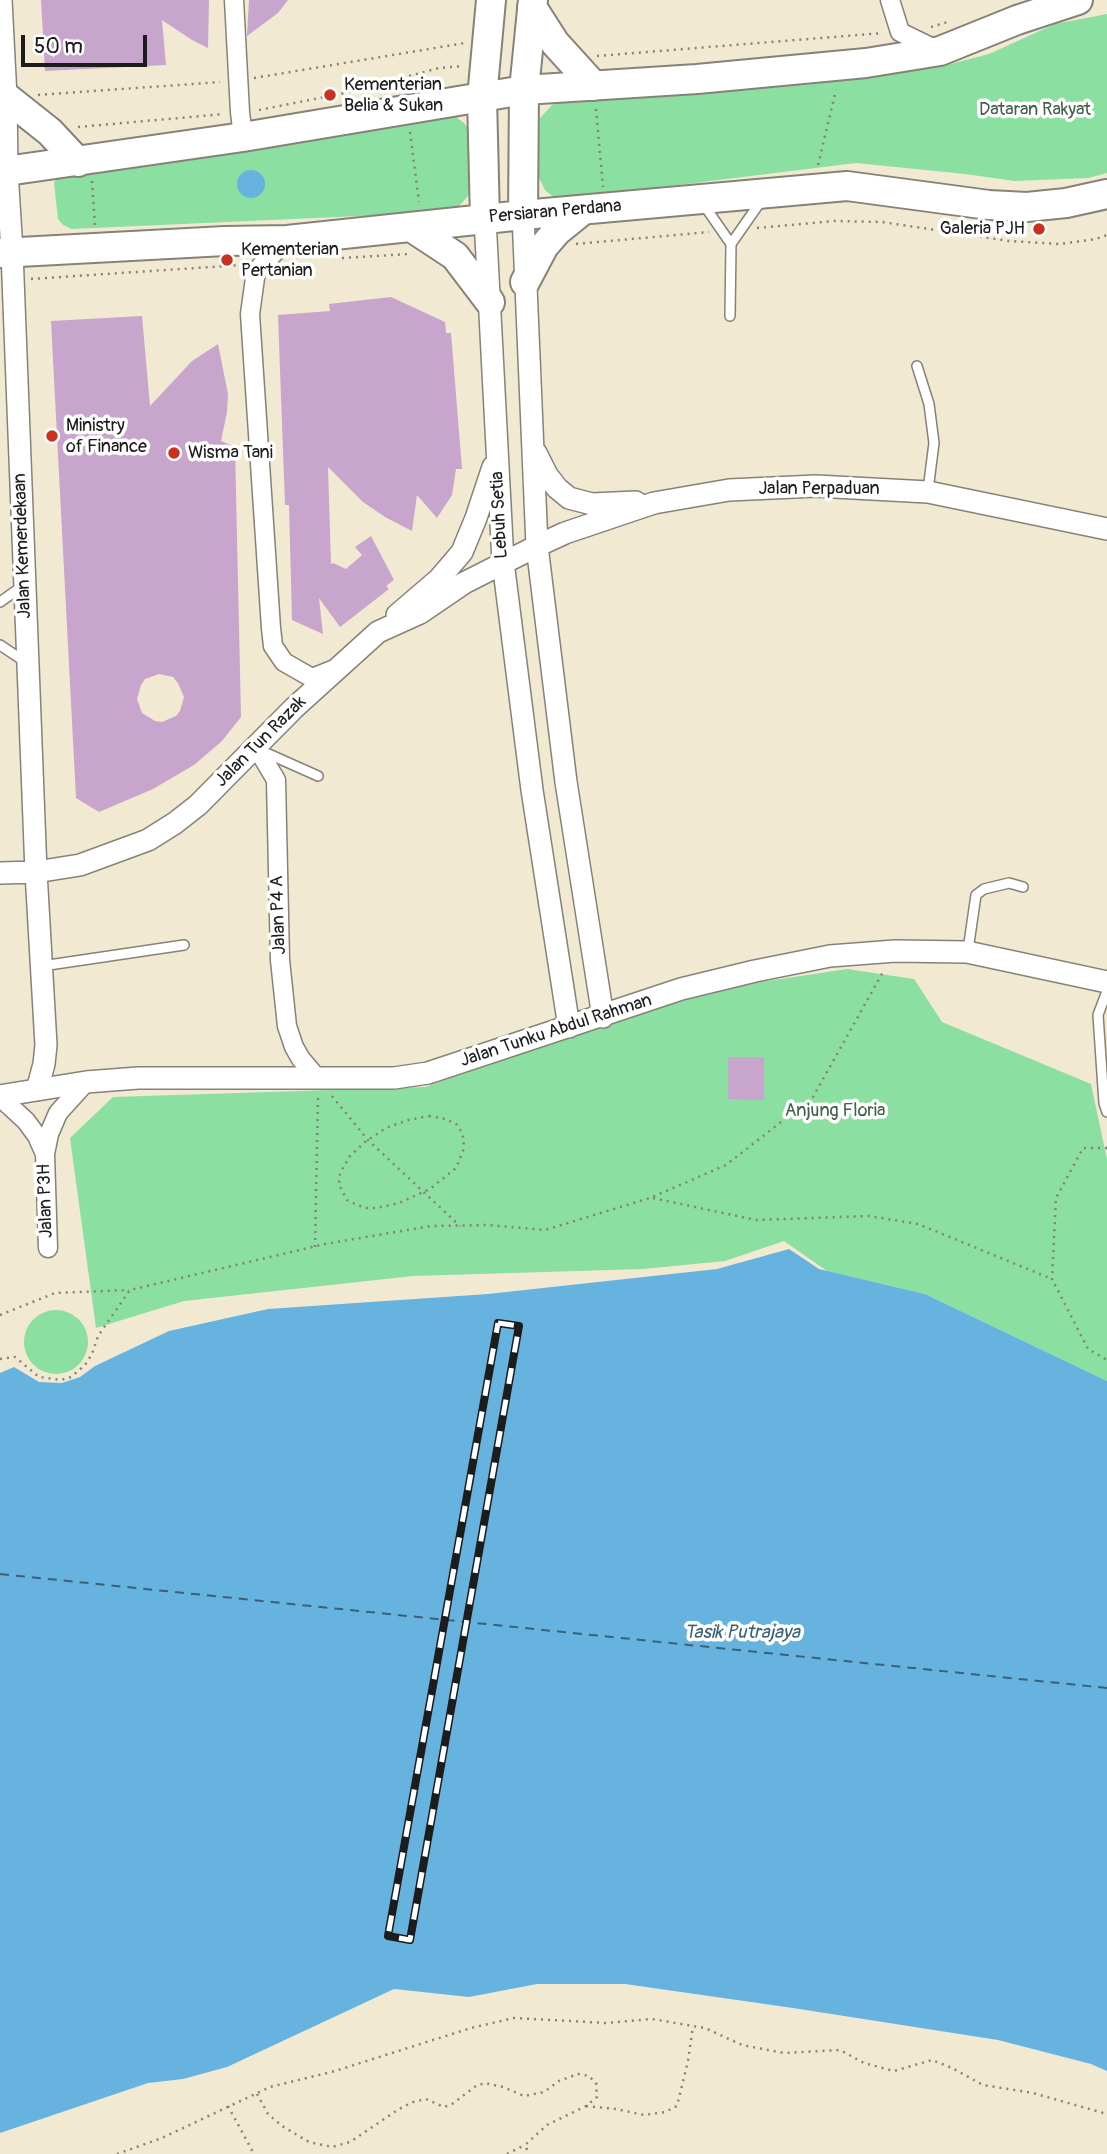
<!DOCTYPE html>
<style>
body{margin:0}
#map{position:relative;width:1107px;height:2154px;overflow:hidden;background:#f2e9d3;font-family:Pangolin,sans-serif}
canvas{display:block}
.scale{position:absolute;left:21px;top:35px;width:126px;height:32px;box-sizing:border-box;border:4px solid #1c1c1c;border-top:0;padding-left:9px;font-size:21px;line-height:24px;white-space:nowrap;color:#1c1c1c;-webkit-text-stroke:5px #fff;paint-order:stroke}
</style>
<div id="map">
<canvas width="1107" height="2154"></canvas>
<div class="scale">50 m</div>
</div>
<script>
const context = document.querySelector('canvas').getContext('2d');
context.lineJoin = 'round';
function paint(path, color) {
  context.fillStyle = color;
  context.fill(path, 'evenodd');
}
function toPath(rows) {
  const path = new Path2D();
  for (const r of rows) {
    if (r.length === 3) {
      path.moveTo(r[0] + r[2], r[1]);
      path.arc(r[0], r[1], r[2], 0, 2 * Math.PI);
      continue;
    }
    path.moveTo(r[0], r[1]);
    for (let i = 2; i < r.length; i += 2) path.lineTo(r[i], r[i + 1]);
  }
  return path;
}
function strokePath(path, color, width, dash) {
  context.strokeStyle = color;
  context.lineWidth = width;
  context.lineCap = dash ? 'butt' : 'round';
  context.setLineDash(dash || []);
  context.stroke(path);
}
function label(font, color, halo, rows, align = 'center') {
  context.font = font + ' Pangolin,sans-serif';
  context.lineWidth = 7;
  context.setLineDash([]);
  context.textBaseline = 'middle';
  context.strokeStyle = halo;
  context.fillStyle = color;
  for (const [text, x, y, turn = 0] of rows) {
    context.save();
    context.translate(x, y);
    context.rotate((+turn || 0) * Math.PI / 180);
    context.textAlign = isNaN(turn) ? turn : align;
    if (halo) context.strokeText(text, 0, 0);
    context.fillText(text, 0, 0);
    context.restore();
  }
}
const green = toPath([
 [1107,14,1107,173,1088,178,1015,181,965,174,856,163,557,200,545,190,536,172,540,118,552,105,567,99,939,67,989,54,1055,24],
 [444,113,455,116,465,124,472,136,473,185,468,196,460,205,448,212,72,229,63,225,58,219,54,183,57,177],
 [847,969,914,979,942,1022,1091,1084,1107,1159,1107,1381,925,1294,827,1271,784,1241,725,1261,643,1269,413,1276,184,1301,96,1328,70,1138,113,1097,425,1087,714,989],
 [56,1342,32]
]);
const water = toPath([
 [251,184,14],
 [789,1249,819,1269,925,1294,1107,1381,1107,2071,1091,2064,998,2040,793,2008,625,1984,537,1984,469,1997,394,1989,227,2067,183,2079,148,2083,0,2133,0,1373,14,1367,39,1382,62,1383,80,1377,95,1366,169,1331,268,1309,488,1294,717,1269]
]);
const ferry = toPath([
 [0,1574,1107,1688]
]);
const building = toPath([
 [41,0,209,0,208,48,192,40,162,20,166,65,45,71],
 [249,0,288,0,278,13,247,36],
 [391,297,445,322,446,333,451,333,462,469,456,469,452,495,437,518,417,495,412,531,385,517,363,502,328,467,331,564,333,563,346,569,362,555,355,547,371,536,394,580,386,586,389,589,340,627,319,598,323,634,292,620,289,505,285,505,278,315,330,311,329,304],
 [142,316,150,406,192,361,218,344,228,394,227,412,221,441,235,447,241,717,222,741,194,765,153,789,99,812,76,798,51,321],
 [159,674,173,677,178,683,184,697,180,711,176,716,162,722,155,721,142,713,137,699,141,685,145,679],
 [728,1057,764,1057,764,1100,728,1099]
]);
const path = toPath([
 [931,27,951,21],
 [597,56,883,33],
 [254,78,465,43],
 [38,95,220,82],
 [596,109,603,187],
 [259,110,345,93,439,68,464,66],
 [78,127,224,114],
 [410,132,419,202],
 [818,165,836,90],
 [92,181,95,227],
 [757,228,835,221,882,222,1009,241,1060,244,1096,239,1107,235],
 [576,244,709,232],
 [342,258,409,254],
 [31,279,241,265],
 [332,1096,368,1140,460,1226],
 [429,1116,446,1119,456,1124,461,1131,464,1140,463,1151,456,1168,430,1189,399,1203,376,1208,367,1208,357,1205,347,1200,339,1185,340,1173,350,1156,365,1142,386,1128,408,1120,429,1116],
 [1107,1148,1083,1148,1056,1198,1052,1279,1088,1349,1107,1360],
 [653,1198,756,1220,869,1216,918,1224,1052,1279],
 [315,1247,318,1096],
 [0,1315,55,1293,129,1290],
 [0,1359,15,1357,39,1377,61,1380,71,1377,85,1365,92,1354,98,1336,130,1290,325,1244,431,1226,489,1225,545,1230,650,1198,726,1165,813,1097,883,972],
 [257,2094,268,2114,282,2126,309,2142,332,2147,350,2142,399,2109,413,2102,426,2099,444,2107,452,2104,476,2086,485,2083,503,2087,524,2096,544,2092,559,2081,578,2074,589,2076,596,2083,597,2097,586,2106,547,2125,525,2145,529,2154],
 [228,2106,254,2154],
 [586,2106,616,2109,644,2115,665,2112,677,2106,688,2061,693,2026],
 [117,2154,162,2138,270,2087,335,2071,471,2028,514,2018,606,2023,652,2019,705,2028,742,2045,784,2053,840,2050,864,2063,894,2071,932,2060,952,2068,983,2085,1033,2093,1107,2114],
 [507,2154,525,2145]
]);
const service = toPath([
 [704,205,731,244],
 [730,316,731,244,761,201],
 [917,366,929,404,934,443,928,490],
 [0,602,24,585],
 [0,645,27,663],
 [262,751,318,776],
 [968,950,976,895,984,889,1009,883,1023,887],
 [42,966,184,945],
 [1107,991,1098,1015,1104,1103,1107,1112]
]);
const minor = toPath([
 [234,0,240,112,243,137],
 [890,0,900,32,939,51],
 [287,240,256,271,250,314,271,628,273,646,284,662,312,678,332,670],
 [257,748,276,780,280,960,287,1026,294,1047,301,1059,318,1079],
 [0,1097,26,1121,37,1136,45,1154],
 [48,1248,45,1154,49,1134,58,1113,86,1082]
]);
const tertiary = toPath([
 [1,0,6,97,7,171,12,252,36,872,46,1045,44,1064,37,1090],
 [523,215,537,546,566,782,603,1017],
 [485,219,503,562,532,790,569,1027],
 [536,453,547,475,557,488,569,498,592,504,636,502],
 [397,615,439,579,462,552,476,518,493,467],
 [0,873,36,872,80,865,148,840,175,823,198,805,294,708,378,632,420,613,464,583,537,546,565,533,654,503,729,490,816,486,928,492,1107,529],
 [0,1096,86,1082,138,1078,394,1078,428,1073,681,989,755,971,830,956,895,951,967,952,1107,982]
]);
const primary = toPath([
 [532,7,555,43,594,86],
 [6,97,50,132,78,162],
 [0,172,243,137,524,90,697,79,866,63,940,51,1017,20,1078,0],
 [523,215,524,90,533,0],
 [485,219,482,98,491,0],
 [411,227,455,256,490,302],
 [0,253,225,241,287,240,523,215,847,186,989,205,1027,207,1066,203,1107,194],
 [525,282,544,246,557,231,583,210]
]);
const rail = toPath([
 [498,1323,519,1326,410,1940,388,1936,498,1323]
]);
const markers = [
 [330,95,7,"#c8321e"],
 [1039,229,7,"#c8321e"],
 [227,260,7,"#c8321e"],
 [52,436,7,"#c8321e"],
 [174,453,7,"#c8321e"]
];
const poiNames = [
 ["Kementerian",344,85],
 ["Belia & Sukan",344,106],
 ["Galeria PJH",1025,229,"right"],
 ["Kementerian",241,250],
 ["Pertanian",241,271],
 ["Ministry",66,426],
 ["of Finance",66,447],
 ["Wisma Tani",188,453]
];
const parkNames = [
 ["Dataran Rakyat",1035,110],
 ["Anjung Floria",835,1111]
];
const streetNames = [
 ["Persiaran Perdana",555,212,-5],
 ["Jalan Perpaduan",819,489],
 ["Lebuh Setia",500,515,-93],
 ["Jalan Kemerdekaan",23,546,-92],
 ["Jalan Tun Razak",261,742,-45],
 ["Jalan P4 A",279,915,-92],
 ["Jalan Tunku Abdul Rahman",556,1031,-18],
 ["Jalan P3H",46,1201,-92]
];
const waterNames = [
 ["Tasik Putrajaya",742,1633]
];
paint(green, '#8adfa1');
paint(water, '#66b3df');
strokePath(ferry, '#3d6074', 2, [9, 7]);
paint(building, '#c7a5cc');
strokePath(service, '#878278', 12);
strokePath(minor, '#878278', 21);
strokePath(tertiary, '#878278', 24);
strokePath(primary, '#878278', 32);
strokePath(path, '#878278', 2.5, [2, 5]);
strokePath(service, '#fff', 9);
strokePath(minor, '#fff', 18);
strokePath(tertiary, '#fff', 21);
strokePath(primary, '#fff', 28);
strokePath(rail, '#1c1c1c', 8);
strokePath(rail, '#fff', 5, [16]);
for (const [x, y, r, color] of markers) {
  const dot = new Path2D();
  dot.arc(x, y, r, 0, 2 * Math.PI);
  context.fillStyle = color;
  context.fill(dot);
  strokePath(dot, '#fff', 2.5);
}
label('18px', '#1c1c1c', '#fff', poiNames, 'left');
label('18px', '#42604b', '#fff', parkNames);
label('18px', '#1c1c1c', '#fff', streetNames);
label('italic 19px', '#3d6074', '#fff', waterNames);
</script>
